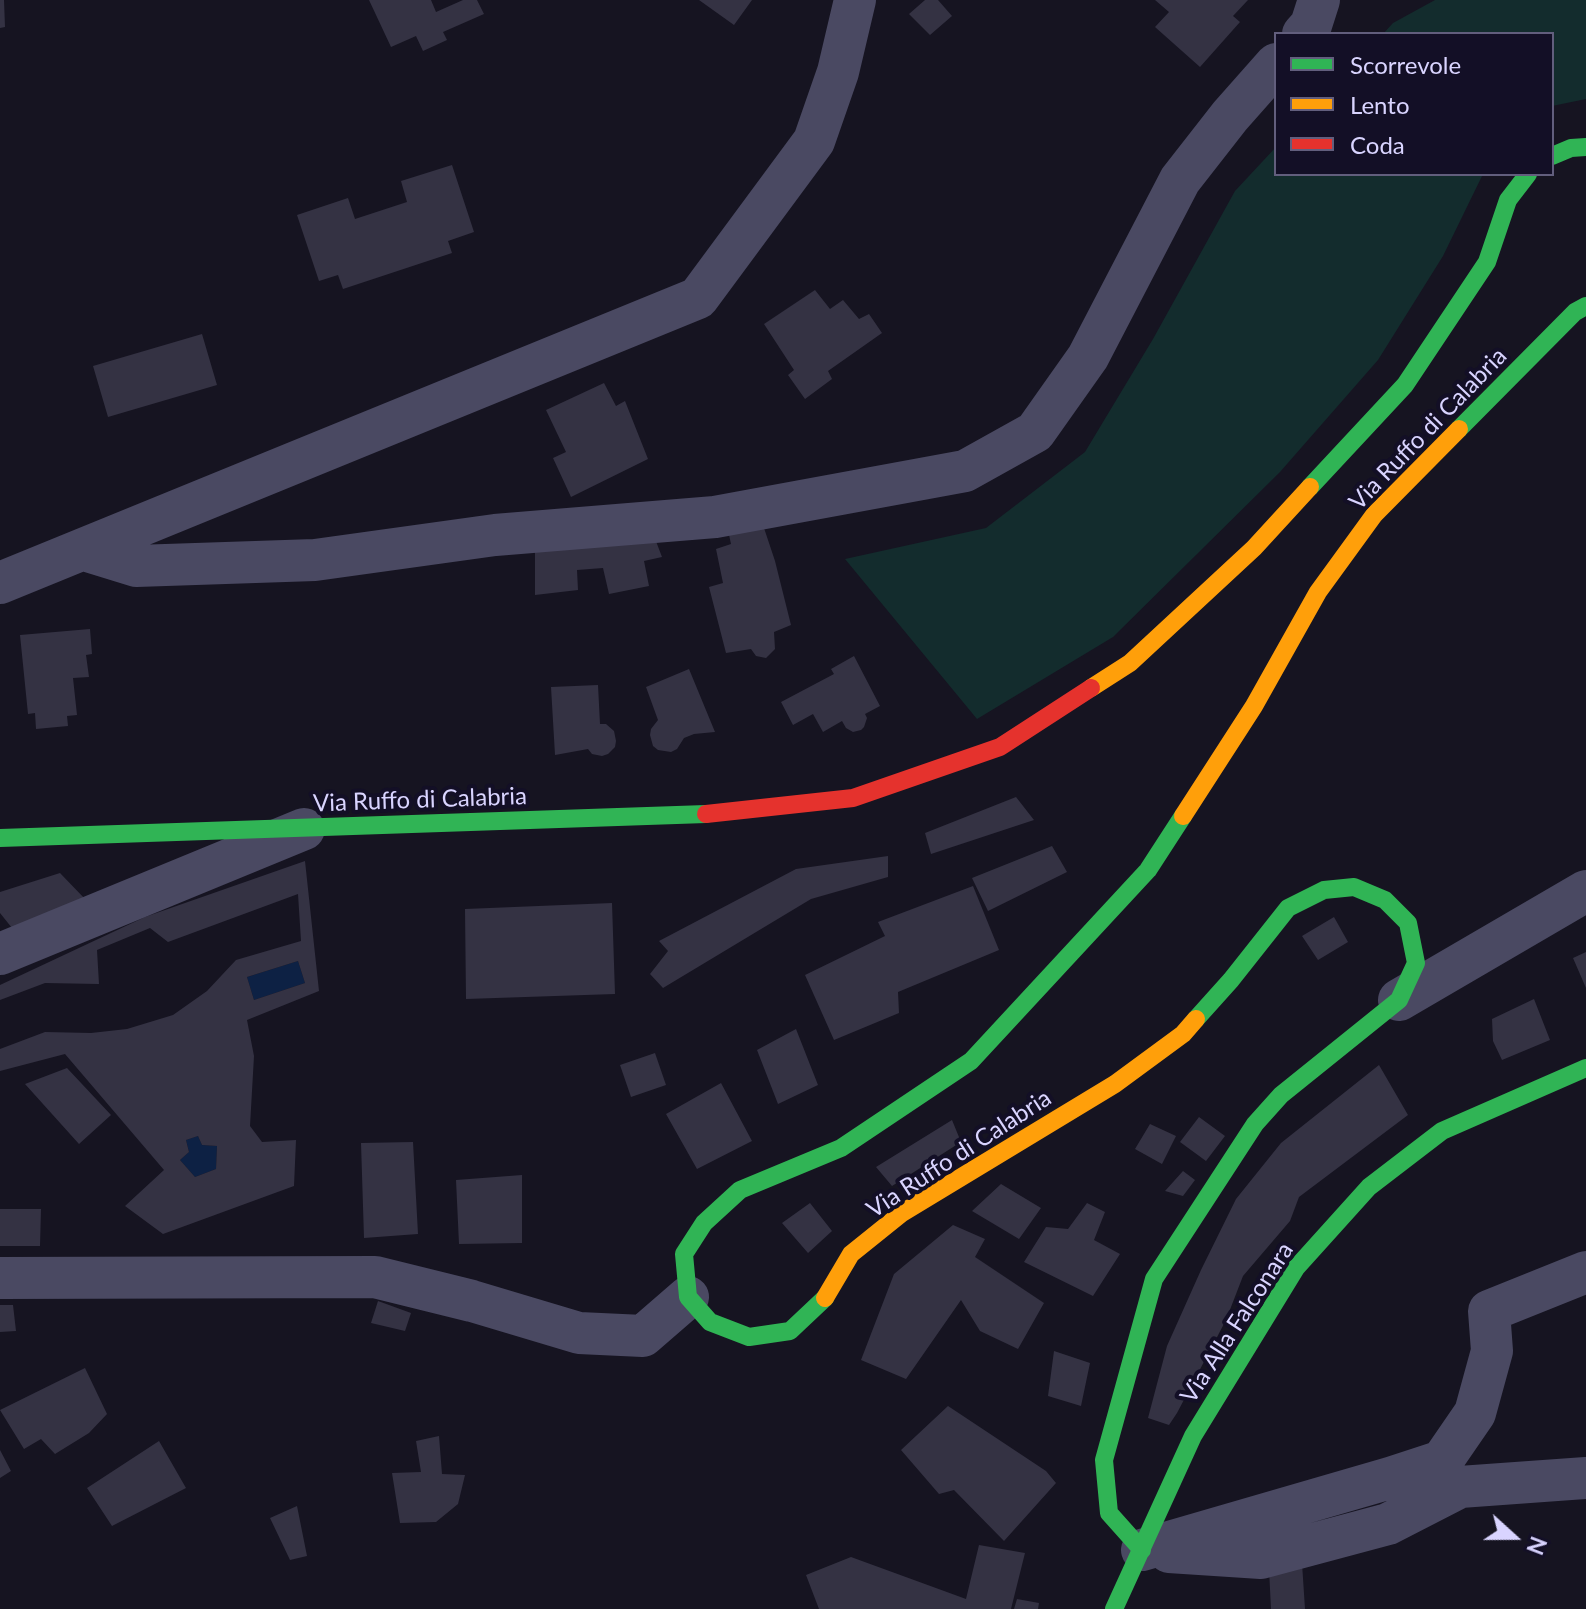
<!DOCTYPE html>
<style>
body{margin:0}
#map{position:relative;width:1586px;height:1609px;overflow:hidden;background:#161421;font-family:Lato,sans-serif}
canvas{display:block}
.legend{position:absolute;left:1274px;top:32px;width:280px;height:144px;box-sizing:border-box;background:#130f26;border:2px solid #625e7d;margin:0;padding:10px 14px;list-style:none;font-size:24px;color:#d9d4ff}
.legend li{display:flex;align-items:center;gap:16px;height:40px}
.legend b{width:40px;border:2px solid #625e7d}
.north{position:absolute;left:1474px;top:1497px;width:80px;height:80px;-webkit-text-stroke:6px #130f26;paint-order:stroke;rotate:111deg;font-size:22px;font-weight:700;line-height:32px;text-align:center;color:#d9d4ff}
.north::after{content:'';display:block;margin:auto;width:28px;height:36px;background:#d9d4ff;clip-path:polygon(50% 0,100% 100%,50% 72%,0 100%)}
</style>
<div id="map">
<canvas width="1586" height="1609"></canvas>
<ul class="legend">
<li><b style="height:10px;background:#30b455"></b>Scorrevole</li>
<li><b style="height:10px;background:#ff9f0a"></b>Lento</li>
<li><b style="height:10px;background:#e5322d"></b>Coda</li>
</ul>
<div class="north">N</div>
</div>
<script>
const context = document.querySelector('canvas').getContext('2d');
context.lineJoin = 'round';
function paint(path, color) {
  context.fillStyle = color;
  context.fill(path, 'evenodd');
}
function toPath(rows) {
  const path = new Path2D();
  for (const r of rows) {
    path.moveTo(r[0], r[1]);
    for (let i = 2; i < r.length; i += 2) path.lineTo(r[i], r[i + 1]);
  }
  return path;
}
function strokePath(path, color, width, dash) {
  context.strokeStyle = color;
  context.lineWidth = width;
  context.lineCap = dash ? 'butt' : 'round';
  context.setLineDash(dash || []);
  context.stroke(path);
}
function label(font, color, halo, rows, align = 'center') {
  context.font = font + ' Lato,sans-serif';
  context.lineWidth = 8;
  context.setLineDash([]);
  context.textBaseline = 'middle';
  context.strokeStyle = halo;
  context.fillStyle = color;
  for (const [text, x, y, turn = 0] of rows) {
    context.save();
    context.translate(x, y);
    context.rotate((+turn || 0) * Math.PI / 180);
    context.textAlign = isNaN(turn) ? turn : align;
    if (halo) context.strokeText(text, 0, 0);
    context.fillText(text, 0, 0);
    context.restore();
  }
}
const green = toPath([
 [1435,0,1586,0,1586,99,1552,106,1552,34,1383,34,1393,23],
 [1276,147,1276,174,1483,174,1443,256,1378,360,1280,472,1113,637,977,719,845,559,986,528,1085,452,1153,339,1235,191]
]);
const water = toPath([
 [298,961,305,983,254,1000,247,977],
 [198,1136,202,1145,217,1146,216,1169,195,1177,180,1160,189,1152,186,1140]
]);
const building = toPath([
 [0,0,4,0,5,27,0,28],
 [369,0,431,0,436,12,463,0,477,0,484,14,443,32,447,40,423,51,416,36,391,47],
 [699,0,752,0,734,25],
 [925,0,938,0,952,16,930,35,909,14],
 [1155,0,1248,0,1233,16,1240,22,1200,67,1155,27,1169,12],
 [452,165,474,232,448,241,452,253,343,289,338,275,319,281,297,215,348,198,355,219,407,202,401,181],
 [815,290,830,309,843,300,859,319,869,314,882,333,828,371,832,379,805,399,788,375,794,370,764,324],
 [202,334,217,385,108,417,93,366],
 [604,383,616,406,625,401,648,459,571,497,553,458,566,452,546,410],
 [764,528,775,561,791,625,774,632,775,649,766,658,756,656,751,649,726,653,709,587,723,583,716,549,731,544,728,530],
 [654,536,662,557,644,561,649,586,609,594,603,568,577,570,578,590,535,595,535,546],
 [90,629,92,654,86,655,89,677,73,678,77,715,67,716,68,726,36,729,35,713,28,714,20,635],
 [854,656,880,706,865,714,867,718,864,727,861,730,853,732,846,728,842,721,823,732,813,714,793,725,781,702,834,674,831,669],
 [689,669,715,732,694,734,684,738,677,749,671,752,658,750,653,746,650,735,651,729,658,720,646,687],
 [598,685,600,724,606,724,614,731,616,741,615,747,608,754,602,756,592,754,588,749,555,755,551,687],
 [1016,797,1034,820,931,854,925,833],
 [1052,846,1067,872,988,911,972,878],
 [888,856,888,877,811,899,663,988,650,974,668,951,659,941,796,869],
 [305,861,319,991,247,1020,254,1056,250,1126,262,1142,296,1140,294,1186,163,1234,125,1206,164,1170,65,1054,0,1071,0,1049,45,1032,91,1033,127,1029,173,1015,207,991,236,960,301,941,298,894,168,942,150,928,97,950,99,984,45,983,0,1000,0,985,145,917],
 [298,961,305,983,254,1000,247,977],
 [198,1136,202,1145,217,1146,216,1169,195,1177,180,1160,189,1152,186,1140],
 [60,873,86,900,12,928,0,913,0,892],
 [973,886,999,950,898,992,899,1013,834,1040,805,975,885,936,878,922],
 [612,903,615,994,466,999,465,909],
 [1334,917,1348,942,1318,960,1302,936],
 [1586,952,1586,988,1573,958],
 [1534,999,1550,1040,1502,1060,1493,1041,1492,1019],
 [796,1029,818,1085,778,1104,757,1050],
 [655,1053,666,1085,631,1097,620,1065],
 [1379,1065,1408,1115,1299,1197,1290,1221,1243,1276,1226,1320,1177,1413,1169,1425,1148,1418,1167,1346,1201,1270,1236,1199,1281,1143],
 [67,1068,111,1115,79,1144,25,1084],
 [721,1083,752,1141,697,1169,666,1114],
 [1199,1117,1225,1136,1206,1161,1180,1142],
 [952,1120,961,1142,892,1186,876,1167],
 [1150,1124,1176,1136,1162,1164,1135,1149],
 [413,1142,418,1234,364,1238,361,1143],
 [1183,1171,1195,1180,1183,1196,1165,1191],
 [522,1175,522,1243,459,1244,456,1180],
 [1001,1184,1041,1208,1019,1239,972,1211],
 [810,1203,832,1231,808,1253,782,1223],
 [1087,1203,1105,1212,1094,1240,1120,1254,1093,1296,1024,1262,1046,1227,1068,1229],
 [0,1209,41,1209,40,1246,0,1246],
 [953,1225,985,1239,975,1257,1044,1303,1018,1349,980,1331,961,1300,906,1379,861,1360,894,1274],
 [378,1301,411,1313,405,1331,371,1323],
 [0,1305,13,1305,16,1331,0,1332],
 [1054,1351,1090,1363,1081,1406,1048,1396],
 [85,1368,107,1414,89,1433,55,1454,41,1439,24,1449,0,1410],
 [948,1406,1046,1471,1056,1483,1004,1541,954,1490,939,1494,901,1450],
 [439,1436,442,1474,465,1475,458,1504,436,1522,400,1523,392,1473,421,1472,416,1441],
 [159,1441,186,1488,112,1526,87,1488],
 [0,1450,11,1471,0,1478],
 [297,1506,307,1556,290,1560,270,1518],
 [979,1545,1025,1553,1011,1609,819,1609,806,1575,851,1557,966,1599],
 [1302,1563,1305,1609,1271,1609,1269,1569],
 [1017,1599,1039,1603,1038,1609,1014,1609]
]);
const street = toPath([
 [1303,34,1311,25,1319,0],
 [84,550,136,566,315,560,495,535,715,517,965,471,1035,432,1088,357,1180,180,1230,116,1276,64],
 [0,583,698,298,814,141,838,72,855,0],
 [0,954,304,829],
 [1399,1000,1586,891],
 [0,1278,375,1277,472,1301,579,1333,643,1336,688,1297],
 [1142,1550,1390,1478,1442,1461,1475,1413,1492,1351,1489,1311,1586,1272],
 [1169,1552,1261,1558,1388,1524,1460,1487,1586,1478]
]);
const fast = toPath([
 [1552,156,1571,148,1586,147],
 [1459,429,1575,312,1586,306],
 [1310,487,1405,385,1487,262,1508,200,1528,174],
 [0,838,706,814],
 [825,1298,790,1331,749,1337,710,1322,688,1297,684,1254,704,1223,740,1190,841,1148,971,1061,1148,870,1183,816],
 [1142,1550,1109,1513,1104,1460,1154,1279,1255,1124,1281,1095,1399,1000,1416,963,1408,923,1385,900,1354,887,1324,890,1288,908,1231,980,1196,1019],
 [1114,1609,1193,1436,1296,1268,1369,1187,1442,1131,1586,1068]
]);
const slow = toPath([
 [1091,688,1130,663,1254,548,1310,487],
 [1183,816,1254,706,1318,592,1374,515,1459,429],
 [825,1298,851,1254,902,1213,1115,1084,1183,1034,1196,1019]
]);
const jam = toPath([
 [706,814,853,798,1000,747,1091,688]
]);
const streetNames = [
 ["Via Ruffo di Calabria",1428,429,-46],
 ["Via Ruffo di Calabria",420,800,-2],
 ["Via Ruffo di Calabria",959,1154,-33],
 ["Via Alla Falconara",1237,1323,-57]
];
paint(green, '#132c2d');
paint(water, '#0d2144');
paint(building, '#343243');
strokePath(street, '#4a4962', 42);
strokePath(fast, '#30b455', 18);
strokePath(slow, '#ff9f0a', 18);
strokePath(jam, '#e5322d', 18);
label('24px', '#d9d4ff', '#130f26', streetNames);
</script>
